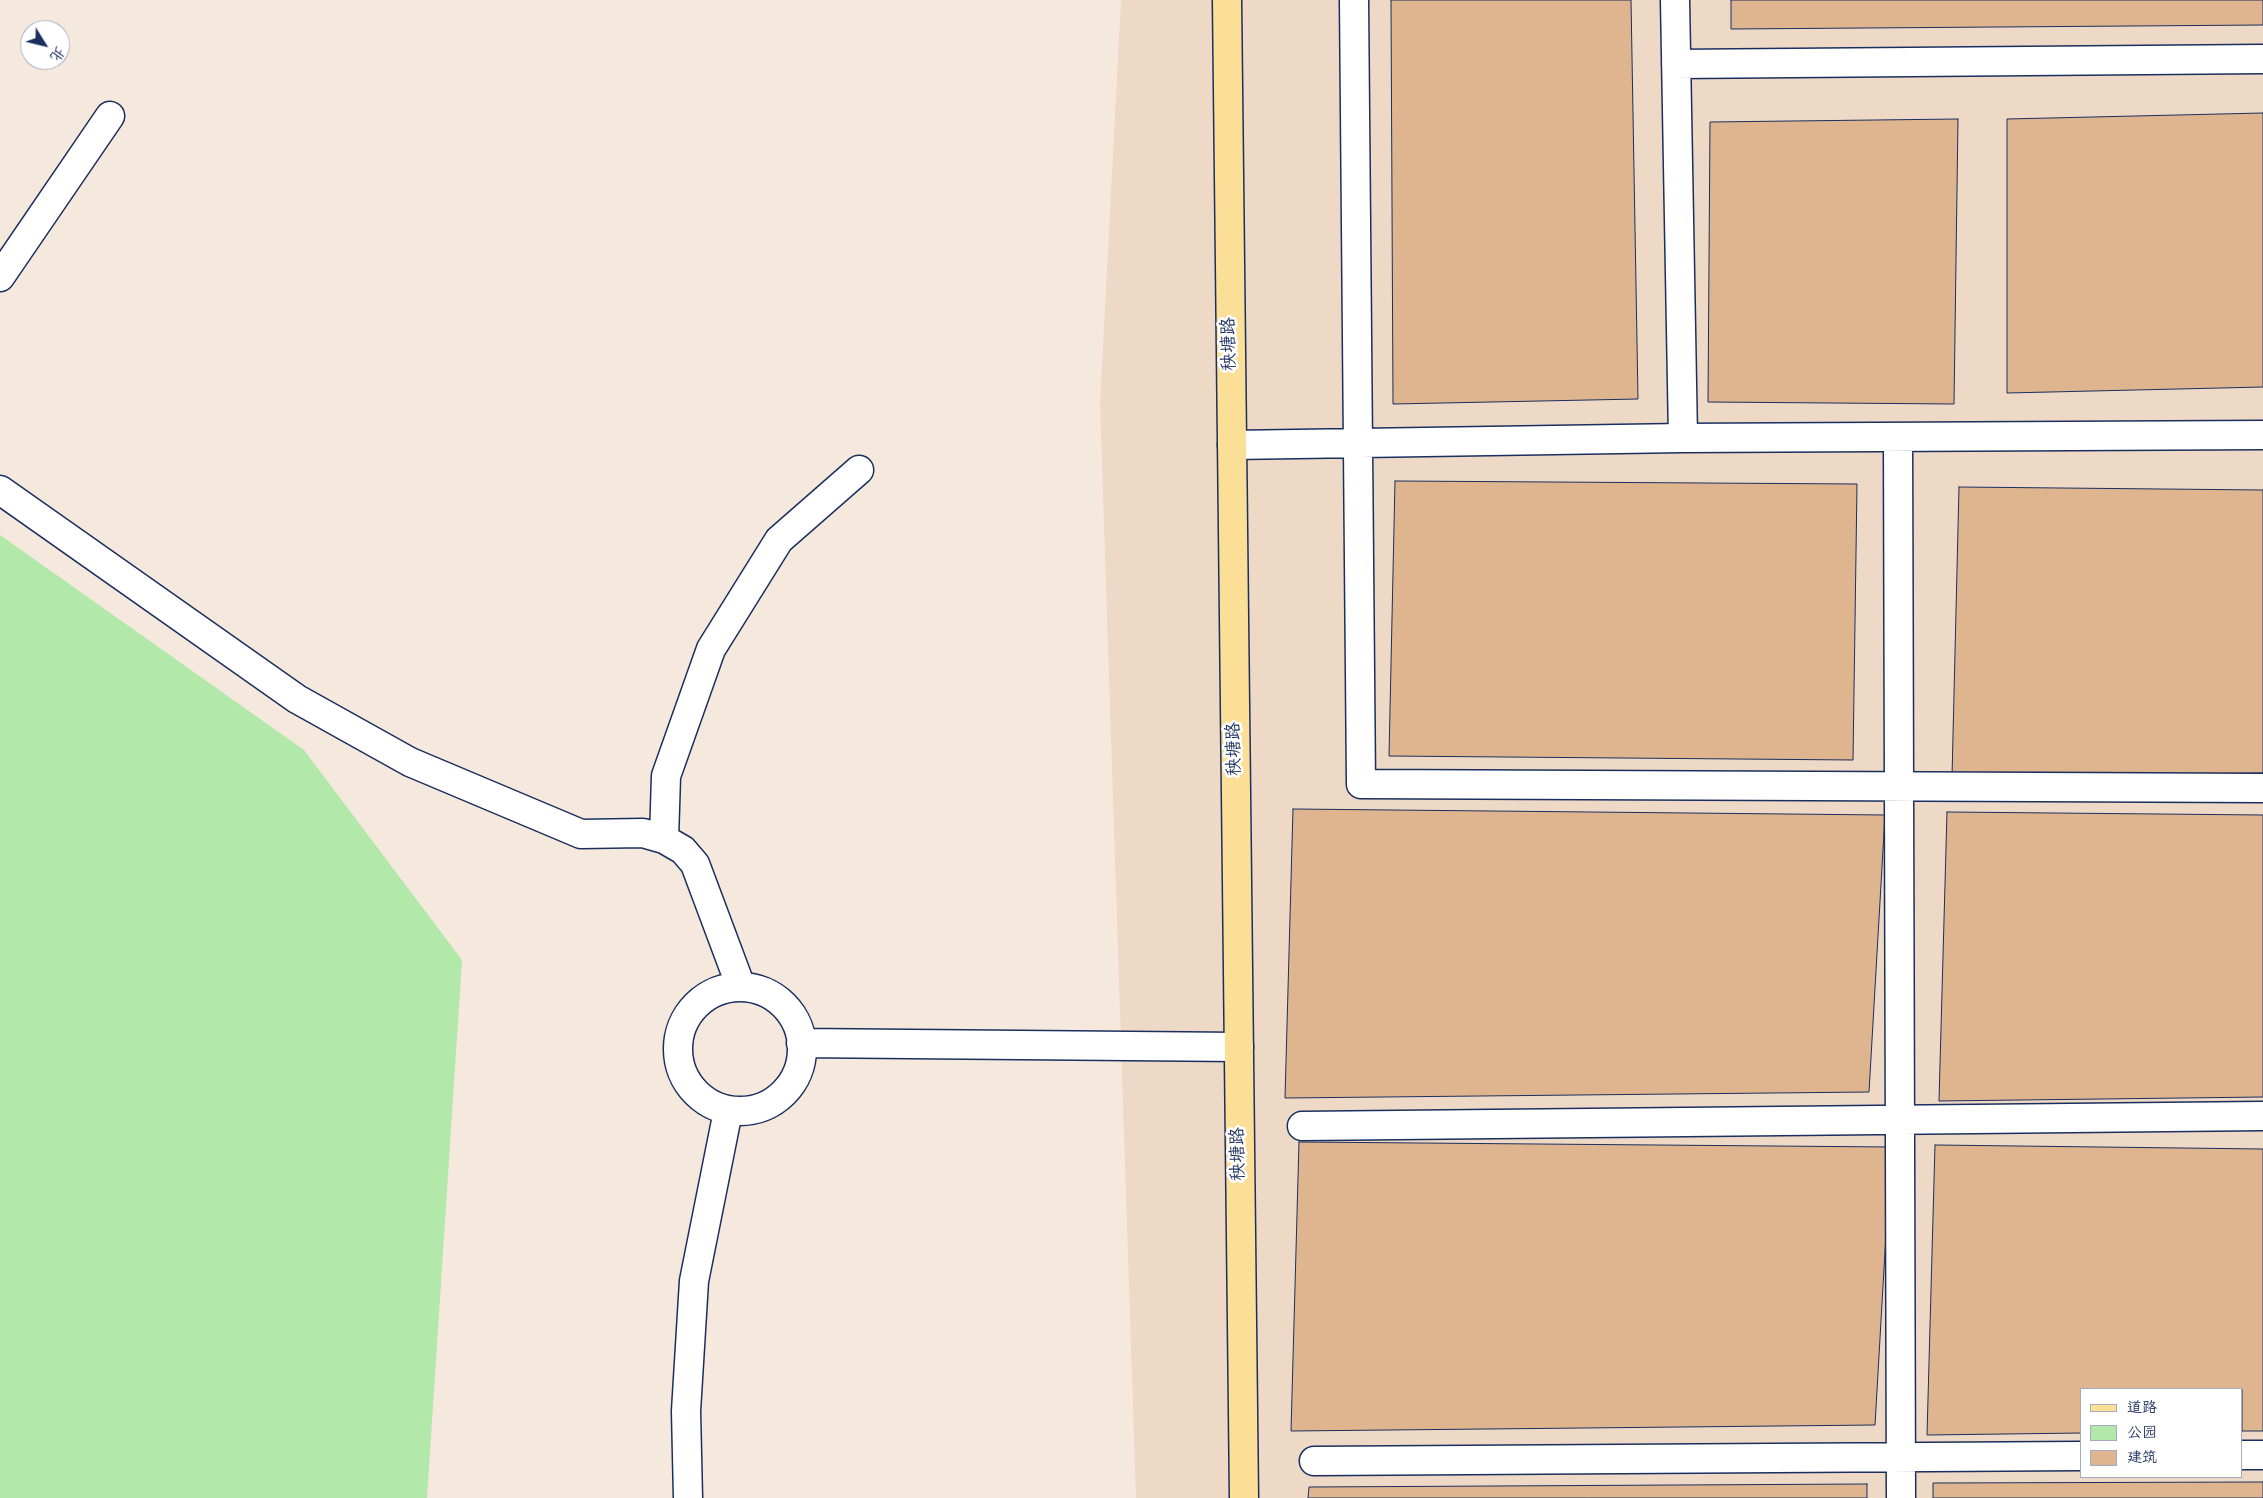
<!DOCTYPE html>
<meta charset="utf-8">
<style>
body{margin:0}
#map{position:relative;width:2263px;height:1498px;overflow:hidden;background:#f5e9dd;font-family:"Indie Flower","LXGW WenKai TC",sans-serif}
canvas{display:block}
.legend{position:absolute;left:2080px;top:1388px;width:162px;height:90px;box-sizing:border-box;background:#fff;border:1px solid #a4acbf;margin:0;padding:6px 9px;list-style:none;font-size:15px;color:#1b2f5e}
.legend li{display:flex;align-items:center;gap:10px;height:25px}
.legend b{width:25px;border:1px solid #a4acbf}
.north{position:absolute;left:20px;top:20px;width:50px;height:50px;box-sizing:border-box;background:#fff;border:1px solid #a4acbf;border-radius:50%;rotate:126deg;font-size:14px;font-weight:700;line-height:20px;text-align:center;color:#1b2f5e}
.north::after{content:'';display:block;margin:auto;width:18px;height:22px;background:#1b2f5e;clip-path:polygon(50% 0,100% 100%,50% 72%,0 100%)}
</style>
<div id="map">
<canvas width="2263" height="1498"></canvas>
<ul class="legend">
<li><b style="height:6px;background:#fbdf96"></b>道路</li>
<li><b style="height:14px;background:#b2e8aa"></b>公园</li>
<li><b style="height:14px;background:#dfb58f"></b>建筑</li>
</ul>
<div class="north">北</div>
</div>
<script>
const context = document.querySelector('canvas').getContext('2d');
context.lineJoin = 'round';
function paint(path, color) {
  context.fillStyle = color;
  context.fill(path, 'evenodd');
}
function toPath(rows) {
  const path = new Path2D();
  for (const r of rows) {
    if (r.length === 3) {
      path.moveTo(r[0] + r[2], r[1]);
      path.arc(r[0], r[1], r[2], 0, 2 * Math.PI);
      continue;
    }
    path.moveTo(r[0], r[1]);
    for (let i = 2; i < r.length; i += 2) path.lineTo(r[i], r[i + 1]);
  }
  return path;
}
function strokePath(path, color, width, dash) {
  context.strokeStyle = color;
  context.lineWidth = width;
  context.lineCap = dash ? 'butt' : 'round';
  context.setLineDash(dash || []);
  context.stroke(path);
}
function label(font, color, halo, rows, align = 'center') {
  context.font = font + ' "Indie Flower","LXGW WenKai TC",sans-serif';
  context.lineWidth = 5;
  context.setLineDash([]);
  context.textBaseline = 'middle';
  context.strokeStyle = halo;
  context.fillStyle = color;
  for (const [text, x, y, turn = 0] of rows) {
    context.save();
    context.translate(x, y);
    context.rotate((+turn || 0) * Math.PI / 180);
    context.textAlign = isNaN(turn) ? turn : align;
    if (halo) context.strokeText(text, 0, 0);
    context.fillText(text, 0, 0);
    context.restore();
  }
}
const built = toPath([
 [1121,0,2263,0,2263,1498,1136,1498,1100,404],
 [2082,1389,2242,1389,2242,1477,2082,1477]
]);
const green = toPath([
 [0,535,304,750,462,960,427,1498,0,1498]
]);
const building = toPath([
 [1391,0,1631,0,1638,399,1393,404,1391,0],
 [1731,0,2263,0,2263,25,1731,29,1731,0],
 [2263,113,2263,387,2007,393,2007,119,2263,113],
 [1958,119,1954,404,1708,402,1710,122,1958,119],
 [1395,481,1857,484,1853,760,1389,756,1395,481],
 [1959,487,2263,490,2263,773,1952,777,1959,487],
 [1293,809,1885,815,1869,1092,1285,1098,1293,809],
 [1947,812,2263,815,2263,1097,1939,1101,1947,812],
 [1299,1142,1891,1147,1875,1425,1291,1431,1299,1142],
 [1935,1145,2263,1149,2263,1431,2242,1431,2242,1389,2082,1389,2082,1433,1927,1435,1935,1145],
 [2263,1482,2263,1498,1933,1498,1933,1483,2263,1482],
 [1867,1484,1867,1498,1308,1498,1309,1487,1867,1484]
]);
const minor = toPath([
 [1354,0,1361,784,2263,788],
 [1675,0,1683,438],
 [1676,64,2263,59],
 [0,277,110,116],
 [1898,437,1901,1498],
 [1232,445,1683,438,2263,435],
 [0,490,297,699,410,762,581,834,643,833,664,839,683,850,695,864,741,987],
 [664,839,666,776,711,649,779,540,859,470],
 [740,1049,62],
 [801,1043,1239,1047],
 [1302,1126,2263,1116],
 [2242,1455,2263,1455],
 [1314,1461,2082,1456],
 [688,1498,686,1411,694,1281,728,1111]
]);
const major = toPath([
 [1227,0,1244,1498]
]);
const streetNames = [
 ["秧塘路",1231,344,-91],
 ["秧塘路",1236,749,-91],
 ["秧塘路",1240,1154,-91]
];
paint(built, '#eed9c6');
paint(green, '#b2e8aa');
paint(building, '#dfb58f');
strokePath(building, '#1b2f5e', 1);
strokePath(minor, '#1b2f5e', 31);
strokePath(major, '#1b2f5e', 31);
strokePath(minor, '#fff', 28);
strokePath(major, '#fbdf96', 28);
label('18px', '#1b2f5e', '#fff', streetNames);
</script>
